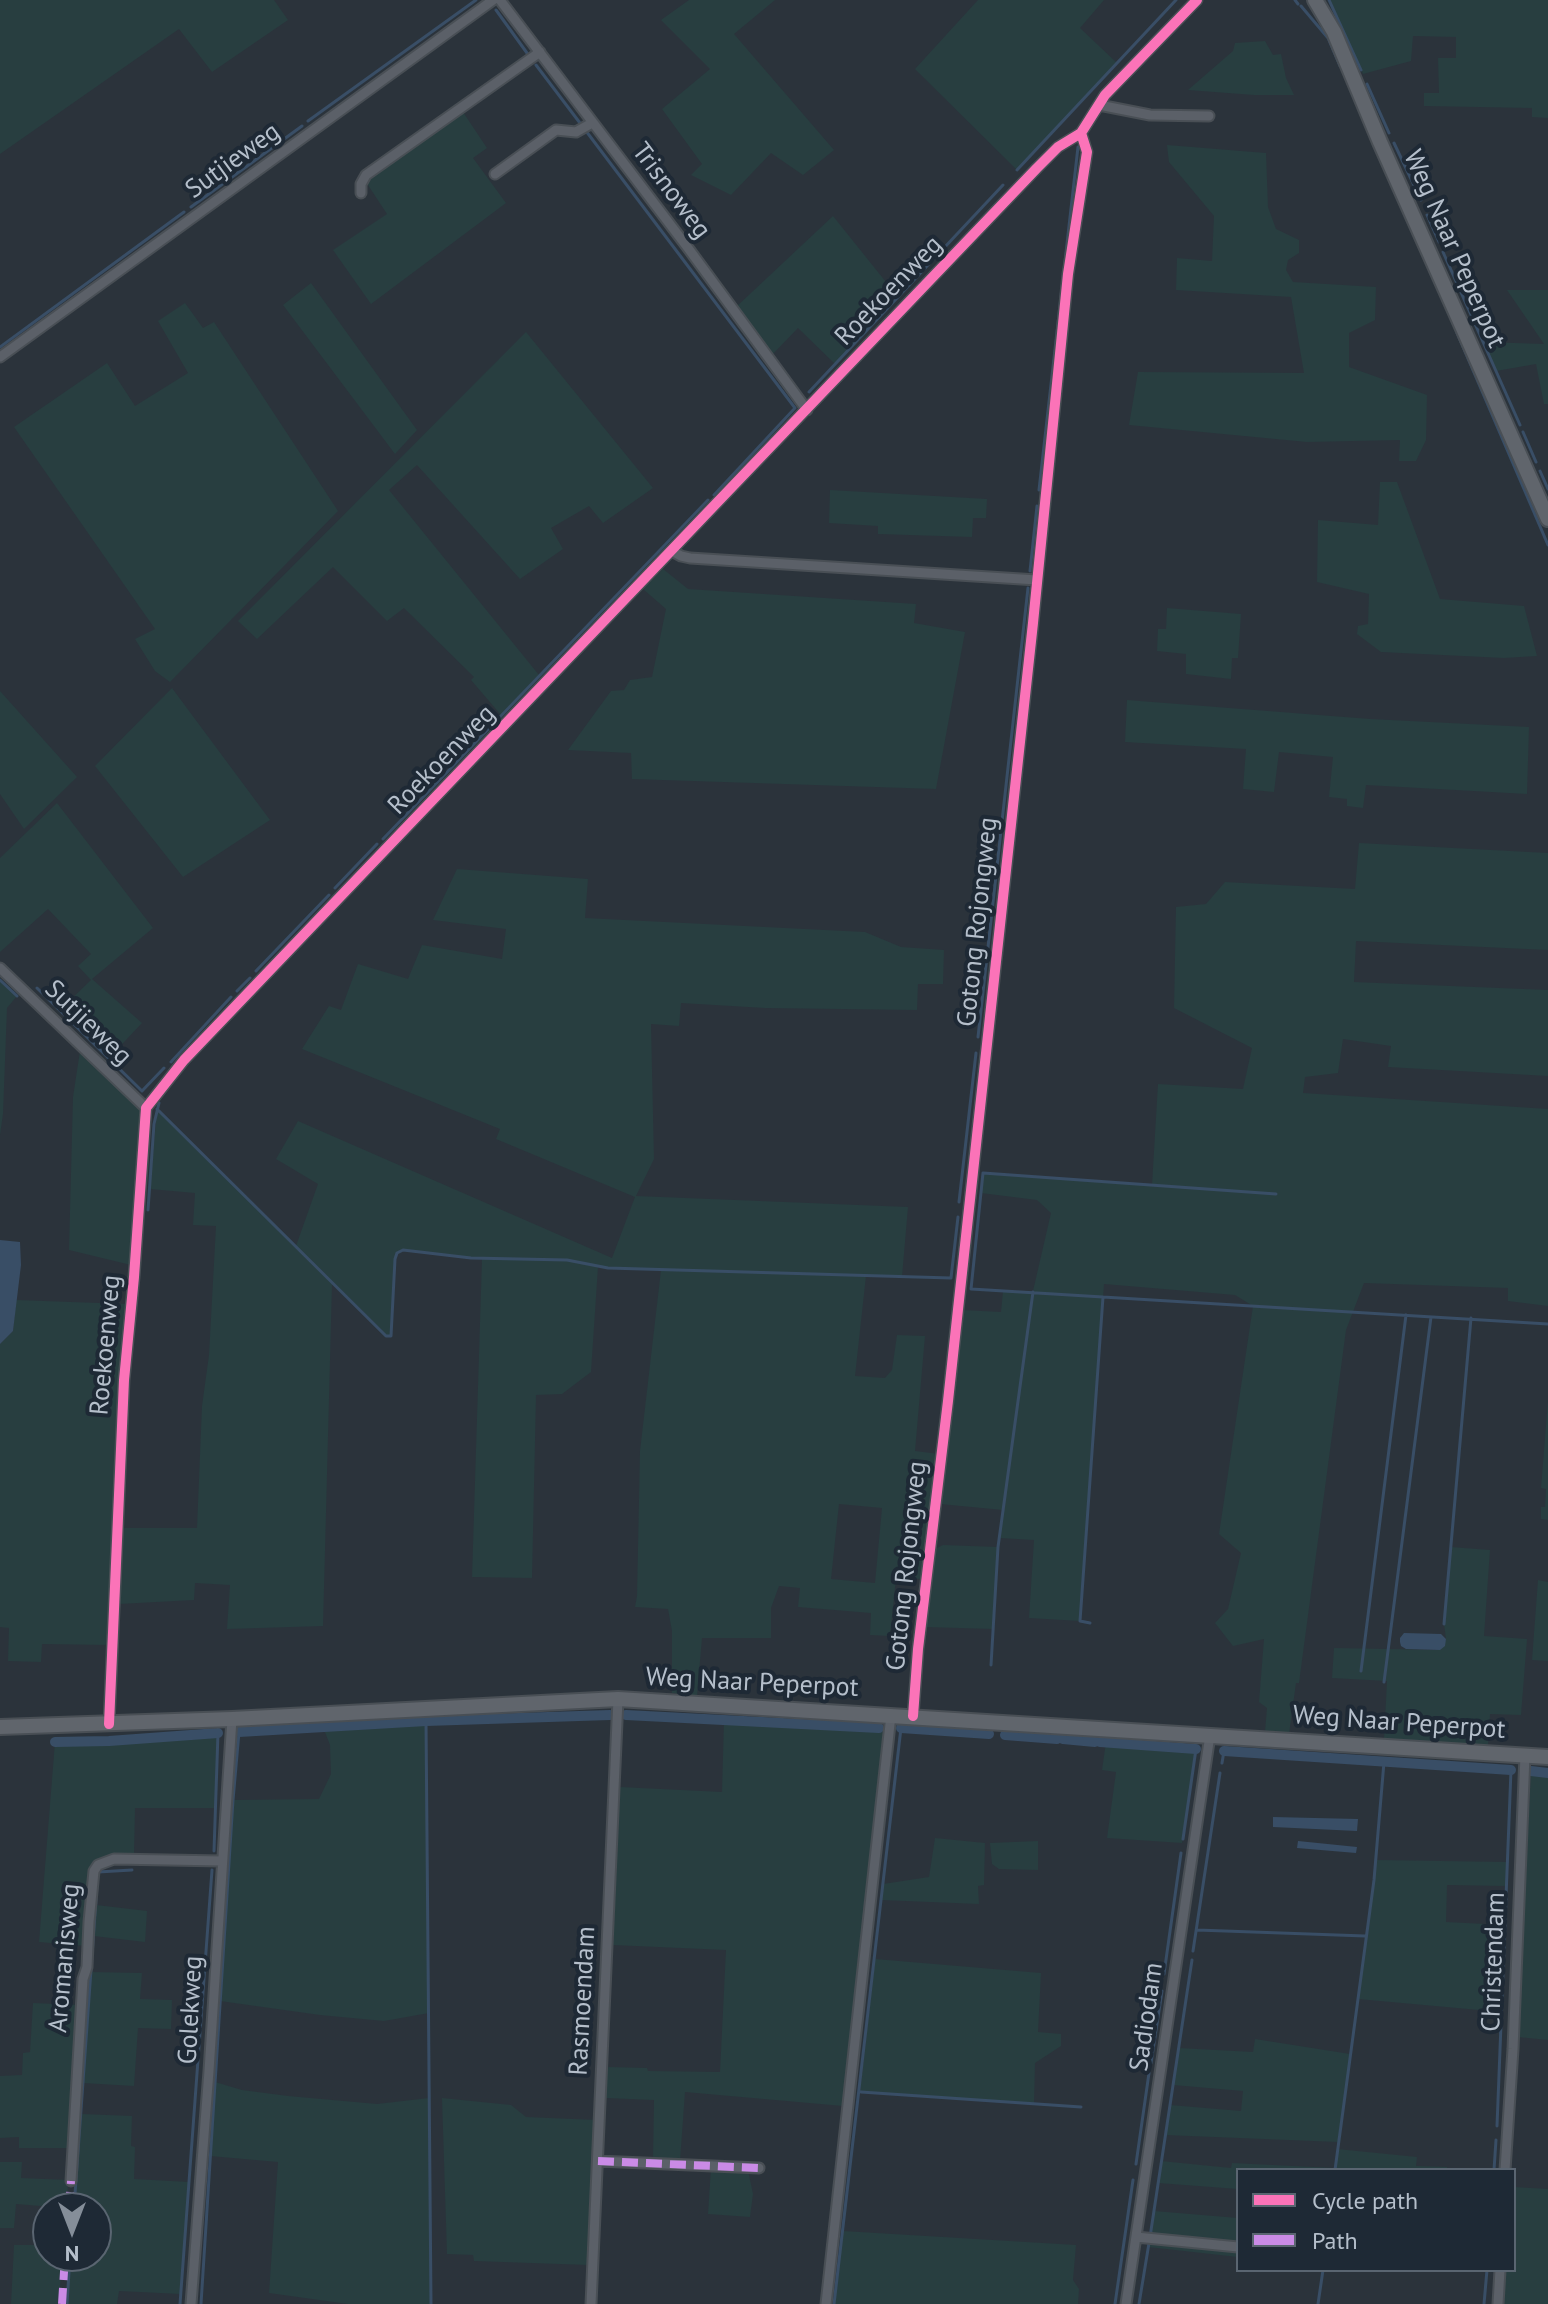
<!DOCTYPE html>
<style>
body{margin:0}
#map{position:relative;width:1548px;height:2304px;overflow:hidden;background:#2b333b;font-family:"PT Sans",sans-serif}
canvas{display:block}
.legend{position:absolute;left:1236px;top:2168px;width:280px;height:104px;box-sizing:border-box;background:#1e2935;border:2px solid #5a6571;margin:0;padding:10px 14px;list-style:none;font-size:24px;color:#b5bfcb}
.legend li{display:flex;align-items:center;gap:16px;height:40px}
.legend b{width:40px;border:2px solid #5a6571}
.north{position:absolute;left:32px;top:2192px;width:80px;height:80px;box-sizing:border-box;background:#1e2935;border:2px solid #5a6571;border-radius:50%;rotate:180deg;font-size:22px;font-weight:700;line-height:32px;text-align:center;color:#b5bfcb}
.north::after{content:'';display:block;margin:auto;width:28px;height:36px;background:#858e99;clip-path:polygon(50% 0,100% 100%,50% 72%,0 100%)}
</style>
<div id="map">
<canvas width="1548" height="2304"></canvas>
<ul class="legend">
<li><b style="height:10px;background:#fb73b8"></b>Cycle path</li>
<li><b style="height:10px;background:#ca8be6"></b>Path</li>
</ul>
<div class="north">N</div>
</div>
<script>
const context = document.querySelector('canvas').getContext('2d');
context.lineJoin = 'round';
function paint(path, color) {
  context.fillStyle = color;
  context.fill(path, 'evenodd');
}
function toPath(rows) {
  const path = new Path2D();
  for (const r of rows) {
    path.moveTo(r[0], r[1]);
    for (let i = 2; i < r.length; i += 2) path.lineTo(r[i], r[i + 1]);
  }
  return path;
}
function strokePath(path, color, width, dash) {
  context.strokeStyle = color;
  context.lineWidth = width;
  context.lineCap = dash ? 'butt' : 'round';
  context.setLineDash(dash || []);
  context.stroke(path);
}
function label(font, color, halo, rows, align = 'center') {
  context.font = font + ' "PT Sans",sans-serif';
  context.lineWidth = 8;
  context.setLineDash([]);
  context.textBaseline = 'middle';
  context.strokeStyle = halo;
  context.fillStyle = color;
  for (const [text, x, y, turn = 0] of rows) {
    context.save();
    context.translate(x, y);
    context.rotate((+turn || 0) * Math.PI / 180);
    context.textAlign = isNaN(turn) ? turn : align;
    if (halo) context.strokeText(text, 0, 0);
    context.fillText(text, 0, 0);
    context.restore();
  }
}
const green = toPath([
 [0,0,274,0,288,20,212,72,179,29,0,154],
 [689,0,775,0,734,34,834,150,803,175,771,153,731,195,691,175,702,164,662,109,710,69,661,20],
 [978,0,1104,0,1080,28,1117,63,1017,170,915,69],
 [1329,0,1548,0,1548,118,1532,117,1532,108,1424,106,1424,93,1439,93,1438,58,1456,58,1456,37,1413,36,1411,61,1363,74],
 [1265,41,1273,55,1281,54,1286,78,1294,95,1254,95,1188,90,1233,51,1235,43],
 [463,112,487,148,473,158,506,203,371,304,333,250,387,214,366,182],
 [1167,145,1266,153,1268,207,1276,229,1299,240,1299,253,1288,260,1286,270,1293,282,1376,287,1375,320,1349,333,1349,367,1427,395,1426,440,1416,461,1399,461,1400,440,1307,442,1129,425,1138,372,1304,373,1291,297,1176,290,1177,258,1212,261,1214,216,1169,162],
 [833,216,898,297,835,364,798,328,771,356,735,308],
 [311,283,417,430,395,454,283,305],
 [1507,290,1548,290,1548,404,1544,404,1536,364,1496,371,1483,342,1544,344],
 [185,303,203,328,214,322,338,511,170,682,155,671,135,639,155,629,14,427,107,363,135,406,188,373,158,321],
 [526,332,653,488,603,523,589,506,551,528,563,549,520,579,417,465,389,490,539,675,501,715,471,680,474,677,404,608,387,621,333,567,257,639,238,621],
 [1380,482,1397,482,1440,599,1524,606,1537,656,1504,658,1381,652,1357,634,1358,626,1368,624,1369,594,1317,582,1318,520,1378,525],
 [830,490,987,499,986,518,973,518,972,537,878,534,878,526,829,523],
 [663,569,688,589,916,604,914,623,965,632,936,789,632,779,631,753,568,750,611,691,624,690,630,680,652,677,666,609,643,589],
 [1167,608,1241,614,1238,658,1232,658,1231,679,1186,674,1186,654,1157,651,1158,629,1166,629],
 [172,688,270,820,183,877,95,766],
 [0,691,77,777,24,829,0,794],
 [1127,700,1370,719,1529,727,1527,794,1366,785,1363,808,1347,806,1347,799,1329,797,1333,757,1279,752,1274,792,1243,789,1246,749,1125,742],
 [57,803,153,928,92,979,142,1023,109,1058,60,1010,91,980,78,966,91,954,48,909,0,952,0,858],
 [1359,843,1548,853,1548,950,1356,941,1354,982,1548,990,1548,1076,1388,1067,1391,1046,1343,1039,1338,1073,1305,1077,1303,1093,1548,1109,1548,1306,1508,1301,1508,1288,1364,1283,1346,1330,1299,1683,1296,1683,1289,1734,1265,1732,1267,1708,1259,1702,1264,1639,1233,1646,1215,1623,1228,1609,1241,1553,1219,1534,1253,1306,1235,1295,1104,1284,1080,1621,1029,1618,1034,1540,1000,1538,1003,1510,940,1504,962,1310,1001,1312,1003,1291,1033,1291,1051,1213,1037,1200,981,1193,983,1173,1152,1185,1158,1084,1243,1089,1252,1048,1174,1008,1176,907,1206,904,1225,882,1355,889],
 [457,869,588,879,585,918,865,932,901,947,944,950,943,984,918,984,917,1010,765,1008,681,1003,679,1026,651,1024,654,1159,636,1196,908,1207,902,1277,866,1276,855,1376,885,1378,892,1370,897,1335,925,1336,915,1451,939,1454,923,1579,896,1578,890,1636,870,1635,871,1613,798,1607,800,1588,779,1586,771,1608,771,1638,702,1638,697,1696,672,1693,672,1631,668,1609,635,1607,637,1596,640,1451,661,1270,598,1267,591,1372,562,1394,536,1395,532,1578,472,1577,482,1259,403,1250,397,1253,395,1259,391,1336,386,1336,332,1284,323,1626,227,1629,230,1585,195,1583,194,1600,119,1604,122,1528,197,1528,202,1406,209,1355,216,1226,193,1225,195,1193,150,1189,157,1109,296,1246,318,1184,276,1159,298,1121,612,1258,635,1197,496,1139,500,1129,302,1049,329,1006,341,1010,358,964,408,979,422,945,502,959,506,929,433,920],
 [839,1504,882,1508,875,1583,831,1579],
 [0,980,17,996,7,1008,3,1114,0,1135],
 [80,1051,142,1109,131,1265,69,1250,73,1097],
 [16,1300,127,1304,120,1383,109,1645,42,1644,41,1662,8,1661,9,1628,0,1627,0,1344,13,1331],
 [1548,1400,1548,1520,1541,1519,1541,1507,1545,1507,1546,1489,1541,1488],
 [943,1545,998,1547,994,1629,925,1627,935,1549],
 [1451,1547,1490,1550,1484,1636,1527,1639,1521,1715,1490,1714,1488,1746,1384,1740,1387,1681,1332,1678,1334,1648,1440,1650,1446,1639,1444,1624],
 [1538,1580,1548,1582,1548,1661,1532,1660],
 [724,1720,885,1728,843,2106,685,2092,680,2161,653,2160,654,2100,606,2098,607,2067,647,2068,648,2071,720,2072,726,1950,613,1945,620,1787,722,1792],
 [426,1721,429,2013,384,2021,320,2015,220,2001,233,1800,319,1799,331,1774,330,1745,323,1727],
 [218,1733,216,1808,135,1808,134,1854,115,1855,96,1864,86,1946,39,1942,55,1742,109,1741],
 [1106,1742,1195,1750,1182,1843,1107,1838,1116,1772,1102,1770],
 [1531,1771,1548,1773,1548,2040,1518,2037],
 [935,1838,985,1843,984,1885,978,1886,979,1904,881,1900,883,1884,929,1877],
 [1038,1841,1038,1870,999,1869,992,1864,990,1843],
 [1376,1860,1508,1862,1507,1886,1447,1885,1446,1922,1505,1925,1501,2012,1358,1999],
 [96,1905,147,1911,145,1942,94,1936],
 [875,1959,1041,1973,1038,2032,1061,2034,1061,2046,1035,2063,1034,2104,860,2092],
 [91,1972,142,1973,140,1999,172,2000,171,2029,138,2028,134,2086,83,2083],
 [33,2003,79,2005,71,2148,19,2148,19,2137,0,2138,0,2076,22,2075,23,2053,30,2052],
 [1255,2039,1350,2054,1338,2142,1165,2135,1170,2105,1241,2111,1243,2091,1173,2085,1179,2048,1253,2052],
 [215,2082,242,2090,288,2096,377,2104,429,2098,431,2304,348,2304,269,2293,278,2162,210,2156],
 [442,2098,511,2105,526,2117,596,2120,589,2265,474,2261,473,2255,447,2254],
 [81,2114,132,2116,131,2146,135,2147,134,2179,189,2182,181,2294,119,2291,117,2304,67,2304,70,2256,96,2256,96,2208,74,2208],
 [1337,2149,1417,2157,1416,2166,1447,2167,1447,2170,1238,2170,1238,2189,1158,2183,1161,2161,1231,2168,1232,2163,1334,2168],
 [0,2162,22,2162,21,2178,68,2180,67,2208,16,2204,14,2228,0,2228],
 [711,2168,748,2170,753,2194,750,2217,708,2214],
 [1514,2187,1548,2189,1548,2304,1502,2304,1504,2270,1514,2270],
 [1154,2211,1238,2218,1238,2257,1148,2247],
 [843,2231,1076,2245,1073,2280,1079,2289,1078,2304,834,2304],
 [14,2245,48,2245,48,2256,62,2256,59,2304,11,2304]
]);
const water = toPath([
 [0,1240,20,1242,21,1265,13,1331,0,1344],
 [1404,1633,1441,1634,1446,1639,1445,1646,1440,1650,1406,1649,1401,1646,1400,1642,1400,1638],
 [1273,1817,1358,1819,1357,1831,1273,1827],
 [1298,1841,1357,1847,1356,1853,1297,1848]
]);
const stream = toPath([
 [1295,0,1298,4],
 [1329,0,1361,70],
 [1301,6,1328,38,1340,66],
 [496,10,527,53],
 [536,65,583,127],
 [1367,84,1389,133],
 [308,121,476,0],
 [586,131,795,408,714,495],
 [1394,143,1421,200],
 [1017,170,1176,0],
 [191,207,302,126],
 [1427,215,1439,242],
 [1443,252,1520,425],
 [1457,333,1548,545],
 [0,347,184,212],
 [809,392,1003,185],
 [1523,432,1536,462],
 [1540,471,1548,489],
 [1039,490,1078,147],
 [1030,571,1037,506],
 [383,839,708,500],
 [335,888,377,844],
 [256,971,329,895],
 [0,980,17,996],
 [37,988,142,1091,164,1068],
 [237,991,250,978],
 [978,1037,1028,588],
 [171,1062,231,997],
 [157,1109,386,1336,391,1336,395,1259,397,1253,403,1250,471,1258,567,1260,608,1268,951,1278,958,1217],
 [1276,1194,983,1173,971,1289,1548,1324],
 [959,1202,976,1053],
 [148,1210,154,1124,159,1103],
 [1090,1623,1080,1621,1103,1297],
 [1444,1624,1471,1318],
 [991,1665,998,1547,1033,1292],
 [1361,1671,1406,1315],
 [1384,1682,1431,1317],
 [426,1721,431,2304],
 [1222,1763,1224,1751],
 [1183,1839,1196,1749],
 [214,1851,218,1733],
 [1197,1930,1365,1936],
 [1193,1951,1220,1773],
 [1164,1974,1181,1853],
 [1151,2063,1162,1991],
 [861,2092,1081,2107],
 [1497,2126,1511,1770],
 [1136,2164,1149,2073],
 [1335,2170,1374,1880,1384,1762],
 [1494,2170,1496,2140],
 [74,2208,98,1872,132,1870],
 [1150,2237,1192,1960],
 [67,2304,70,2256],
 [180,2304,212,1870],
 [201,2304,233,1800,239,1732],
 [834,2304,901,1728],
 [1115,2304,1133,2180],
 [1139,2304,1149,2243],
 [1318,2304,1323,2270],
 [1484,2304,1487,2270]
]);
const canal = toPath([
 [626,1715,879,1728],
 [901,1728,989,1734],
 [239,1732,426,1721,610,1715],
 [1005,1735,1057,1739],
 [1063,1739,1095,1742],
 [55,1742,109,1741,218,1733],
 [1100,1742,1196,1749],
 [1224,1751,1511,1770],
 [1531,1771,1548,1773]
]);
const street = toPath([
 [500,0,688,248,807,410],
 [1099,105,1150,115,1209,116],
 [495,174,556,130,576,132,592,123],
 [361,193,361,184,366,175,540,52],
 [0,357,493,0],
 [672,551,681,556,690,558,1037,580],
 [0,968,146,1108],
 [913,1716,918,1649,948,1401,1033,623,1068,274,1087,152,1081,133],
 [109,1724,124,1380,134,1277,146,1108,184,1060,1037,168,1058,147,1081,133,1105,95,1197,0],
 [598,2161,759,2168],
 [1505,2170,1513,2049,1525,1755],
 [71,2181,83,1979,87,1967,89,1922,94,1871,98,1865,114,1859,222,1861],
 [1136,2237,1238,2247],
 [191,2304,209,2071,232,1719],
 [591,2304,618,1699],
 [826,2304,891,1715],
 [1126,2304,1210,1735],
 [1498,2304,1500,2270]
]);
const secondary = toPath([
 [1315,0,1334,32,1380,142,1548,519],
 [0,1727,232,1719,618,1699,1548,1757]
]);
const quiet = toPath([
 [598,2161,759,2168],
 [69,2208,71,2181],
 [62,2304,65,2256]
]);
const cycleway = toPath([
 [913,1716,918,1649,948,1401,1033,623,1068,274,1087,152,1081,133],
 [109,1724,124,1380,134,1277,146,1108,184,1060,1037,168,1058,147,1081,133,1105,95,1197,0]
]);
const streetNames = [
 ["Sutjieweg",233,161,-36],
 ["Trisnoweg",671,191,53],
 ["Weg Naar Peperpot",1454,249,66],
 ["Roekoenweg",889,291,-46],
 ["Roekoenweg",442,760,-46],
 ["Gotong Rojongweg",978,922,-84],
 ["Sutjieweg",88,1023,44],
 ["Roekoenweg",106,1345,-85],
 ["Gotong Rojongweg",907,1566,-84],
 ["Weg Naar Peperpot",752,1683,3],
 ["Weg Naar Peperpot",1399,1723,4],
 ["Aromanisweg",65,1958,-85],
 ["Christendam",1494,1962,-88],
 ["Rasmoendam",583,2001,-87],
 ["Golekweg",191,2010,-87],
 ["Sadiodam",1147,2017,-82]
];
paint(green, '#283e40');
paint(water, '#394e66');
strokePath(stream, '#394e66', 3);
strokePath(canal, '#394e66', 10);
strokePath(street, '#494f55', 13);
strokePath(secondary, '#494f55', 18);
strokePath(street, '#5b6068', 9);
strokePath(secondary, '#60656c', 14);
strokePath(quiet, '#ca8be6', 8, [16, 8]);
strokePath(cycleway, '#fb73b8', 10);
label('26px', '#b5bfcb', '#1e2935', streetNames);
</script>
